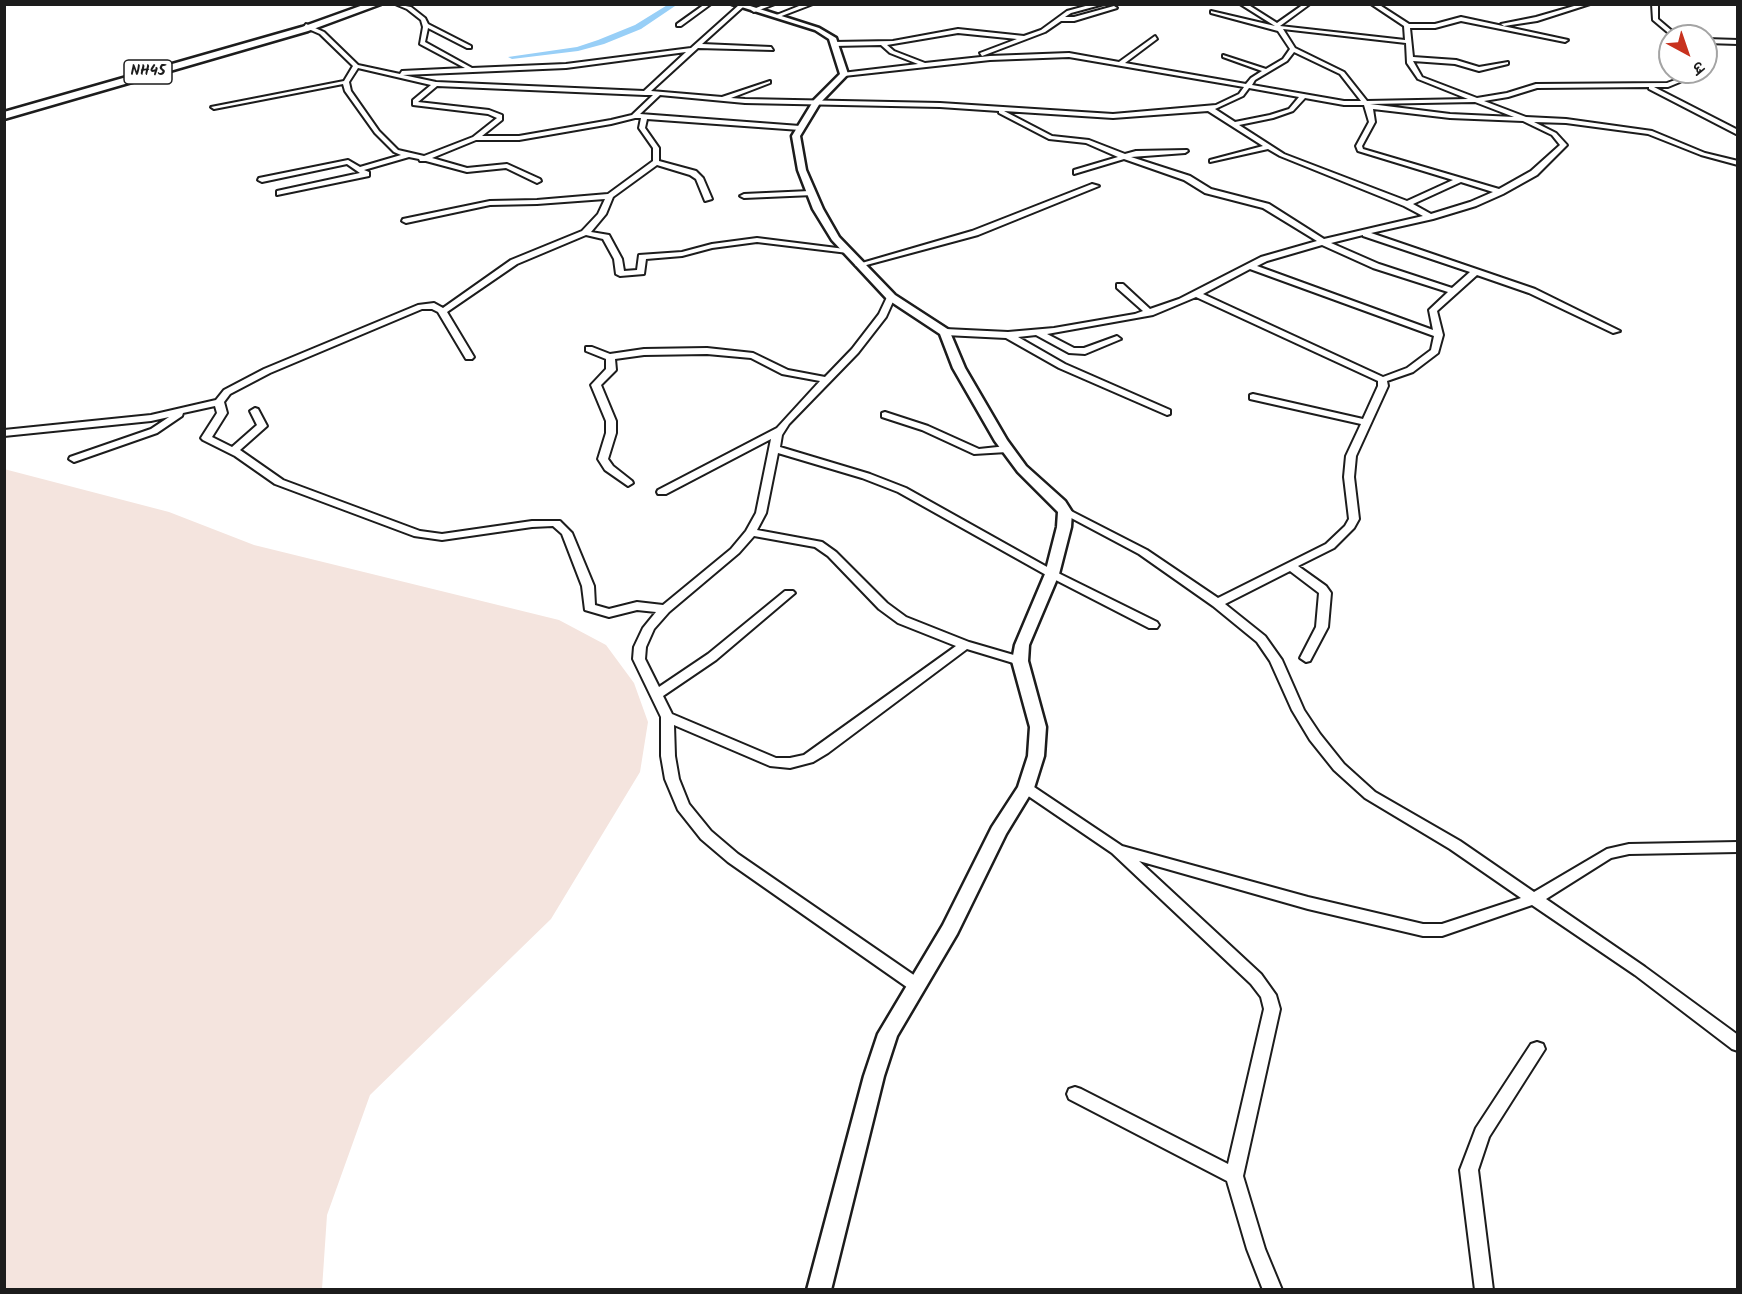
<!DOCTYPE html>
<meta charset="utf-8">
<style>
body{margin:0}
#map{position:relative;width:1742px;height:1294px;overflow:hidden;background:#fff;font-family:Kalam,"Playpen Sans Deva",sans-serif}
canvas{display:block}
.frame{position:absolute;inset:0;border:6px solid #1c1c1c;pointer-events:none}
.north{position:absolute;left:1658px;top:24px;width:60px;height:60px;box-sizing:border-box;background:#fff;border:2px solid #a4a4a4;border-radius:50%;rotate:140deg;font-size:16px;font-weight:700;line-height:24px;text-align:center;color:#1c1c1c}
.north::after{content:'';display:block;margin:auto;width:21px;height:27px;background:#c8321e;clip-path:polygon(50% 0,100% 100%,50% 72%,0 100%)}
</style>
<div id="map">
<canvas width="1742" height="1294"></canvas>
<div class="frame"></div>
<div class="north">उ</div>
</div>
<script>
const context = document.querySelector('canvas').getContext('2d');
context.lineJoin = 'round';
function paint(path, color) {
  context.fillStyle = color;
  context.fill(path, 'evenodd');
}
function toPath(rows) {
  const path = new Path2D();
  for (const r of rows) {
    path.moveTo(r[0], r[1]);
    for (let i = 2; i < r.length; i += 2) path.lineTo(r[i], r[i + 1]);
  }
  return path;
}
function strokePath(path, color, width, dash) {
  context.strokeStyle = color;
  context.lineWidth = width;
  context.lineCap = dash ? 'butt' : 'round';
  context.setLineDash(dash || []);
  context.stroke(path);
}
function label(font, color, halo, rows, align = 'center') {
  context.font = font + ' Kalam,sans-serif';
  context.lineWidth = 4.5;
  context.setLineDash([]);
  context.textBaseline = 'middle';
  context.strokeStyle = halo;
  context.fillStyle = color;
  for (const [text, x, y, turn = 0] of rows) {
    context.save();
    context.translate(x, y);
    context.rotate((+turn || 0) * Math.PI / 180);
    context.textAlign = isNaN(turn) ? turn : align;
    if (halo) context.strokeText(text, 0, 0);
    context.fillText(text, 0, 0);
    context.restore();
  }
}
const built = toPath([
 [4,469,169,512,254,545,559,620,606,645,634,683,648,722,640,772,551,919,370,1095,327,1215,322,1289,5,1289]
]);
const canal = toPath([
 [669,4,678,4,641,29,604,44,578,51,512,59,508,57,577,47,598,40,635,25,669,4]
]);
const minor = toPath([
 [395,4,411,7,425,18,428,24,471,46,471,48,467,48,428,28,425,42,472,68,566,64,691,48,739,5,743,5,743,7,702,44,771,47,773,50,698,48,651,91,722,97,770,81,770,83,731,98,745,99,940,103,1113,114,1216,105,1239,94,1244,87,1069,57,990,60,844,76,842,73,918,64,890,53,881,45,834,46,831,44,834,42,893,41,958,29,1024,36,1041,30,1067,11,1093,4,1104,4,1071,13,1065,17,1074,17,1114,6,1117,8,1074,21,1061,21,1045,32,982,56,980,53,1017,39,958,33,887,45,894,51,925,63,990,56,1069,53,1119,62,1155,36,1157,39,1125,63,1246,84,1251,78,1262,71,1223,57,1223,55,1266,69,1283,59,1290,49,1278,31,1211,13,1211,11,1275,26,1240,4,1247,4,1277,23,1304,4,1310,4,1280,26,1405,40,1404,26,1371,4,1378,4,1409,24,1435,24,1461,17,1568,40,1565,42,1461,21,1435,28,1410,28,1413,57,1456,60,1479,67,1508,62,1508,64,1479,71,1455,64,1413,61,1422,77,1477,98,1507,93,1536,84,1667,83,1675,80,1675,72,1681,72,1680,82,1668,87,1654,87,1738,130,1738,135,1649,89,1649,87,1537,88,1508,97,1484,101,1526,117,1566,119,1652,131,1705,153,1738,161,1738,165,1701,155,1648,134,1566,123,1534,122,1556,133,1567,145,1537,175,1503,194,1476,206,1433,219,1371,233,1535,289,1620,331,1613,333,1529,293,1477,275,1437,311,1443,335,1438,353,1413,372,1387,381,1388,386,1356,456,1354,477,1359,519,1354,528,1334,548,1298,566,1326,586,1331,593,1328,627,1310,661,1306,662,1300,658,1316,627,1319,593,1290,571,1225,604,1265,636,1282,660,1304,710,1320,734,1344,764,1375,792,1460,841,1534,892,1607,849,1629,844,1738,842,1738,852,1629,854,1611,858,1546,899,1645,967,1738,1035,1738,1051,1732,1049,1635,975,1532,905,1442,936,1423,936,1308,909,1139,861,1261,974,1276,995,1280,1009,1243,1176,1265,1249,1282,1290,1263,1290,1247,1249,1227,1181,1069,1099,1067,1094,1069,1089,1075,1087,1081,1089,1228,1164,1264,1009,1261,997,1251,984,1112,853,1021,791,1019,788,1021,785,1031,785,1122,846,1308,897,1423,924,1442,924,1521,898,1450,849,1365,798,1334,770,1310,740,1292,710,1270,661,1257,642,1213,606,1139,554,1060,512,1065,509,1069,510,1147,550,1218,598,1326,544,1345,526,1349,519,1344,477,1346,456,1361,424,1250,399,1250,395,1253,394,1363,419,1378,386,1378,381,1196,297,1153,315,1047,334,1074,348,1084,348,1117,336,1121,339,1085,354,1069,353,1036,335,1018,337,1065,364,1170,410,1170,414,1167,415,1059,368,1006,338,945,335,941,332,945,329,1008,332,1054,328,1135,314,1143,311,1117,288,1117,284,1123,284,1150,309,1179,299,1261,257,1317,241,1263,208,1205,193,1184,180,1124,159,1074,174,1074,170,1118,157,1086,143,1049,139,999,113,999,111,940,107,745,103,660,95,640,114,800,126,803,128,800,130,647,119,645,128,659,148,659,161,696,171,703,178,712,199,705,201,696,179,690,175,657,165,613,197,606,214,591,232,609,235,622,259,624,271,637,270,639,255,682,252,712,244,757,238,845,249,848,249,848,253,757,242,712,248,682,256,646,259,644,274,620,276,616,274,614,259,603,239,586,235,517,264,447,312,474,357,472,359,466,359,438,312,432,309,422,309,270,373,230,394,224,402,227,413,212,437,232,447,257,425,250,411,255,408,258,409,267,426,240,450,283,480,420,531,442,534,532,521,560,521,572,533,594,586,595,605,609,609,637,602,663,605,731,549,746,531,756,513,771,439,666,494,658,494,657,492,658,490,777,428,820,381,782,374,751,358,707,354,644,355,615,359,616,370,601,385,616,421,616,433,608,459,613,466,632,481,633,483,628,486,605,470,598,459,606,433,606,421,591,385,606,369,606,359,586,351,586,347,592,347,610,354,644,349,707,348,753,353,788,370,825,377,852,349,879,314,888,295,894,295,895,297,886,317,858,353,789,424,782,435,780,447,870,474,906,488,1056,572,1157,622,1159,625,1157,628,1149,628,1048,576,898,492,862,478,778,453,766,513,757,530,822,542,836,552,887,603,906,617,969,642,1024,658,1026,661,1020,665,967,649,828,753,813,762,790,768,770,766,674,725,675,756,679,779,689,804,711,831,738,854,921,980,924,985,921,990,916,991,911,990,728,862,701,839,678,810,665,779,661,756,661,717,633,659,634,647,643,628,656,612,637,610,609,617,585,610,582,586,562,534,553,526,532,527,442,540,414,536,275,484,235,456,203,440,201,438,217,413,215,406,183,413,182,416,157,433,74,462,69,459,70,457,151,429,169,417,151,421,4,436,4,430,151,415,216,400,224,390,264,369,418,305,434,303,443,308,511,260,582,231,598,214,605,199,537,204,490,205,406,223,402,221,403,219,490,201,537,200,608,194,653,161,653,148,639,128,641,118,635,118,611,124,519,140,476,140,432,158,467,168,507,164,540,179,541,181,537,183,506,168,467,172,426,161,420,161,419,159,409,157,364,170,369,172,369,176,277,195,277,191,360,173,347,164,262,182,258,180,259,178,348,160,360,167,401,155,394,152,375,133,345,91,343,84,214,109,211,107,344,81,353,66,320,34,304,27,306,24,324,32,358,65,400,74,402,71,465,68,420,44,423,27,421,20,407,9,395,4],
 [1283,29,1406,43,1407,63,1418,79,1468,99,1367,101,1344,72,1295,48,1283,29],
 [686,52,644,91,436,82,403,75,566,68,686,52],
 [1294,52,1340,74,1361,101,1344,101,1252,85,1255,80,1287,61,1294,52],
 [358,68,431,85,413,100,413,105,488,114,497,118,473,137,424,156,398,150,379,131,351,91,349,82,358,68],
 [437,86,645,95,653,95,632,115,611,120,519,136,482,136,502,120,502,115,489,110,418,102,437,86],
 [1249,88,1299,97,1289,109,1270,115,1235,122,1215,109,1243,96,1249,88],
 [1305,98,1344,105,1364,105,1369,122,1356,146,1358,151,1453,180,1407,201,1284,154,1239,125,1273,118,1293,111,1305,98],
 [1475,102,1514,117,1450,114,1370,104,1475,102],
 [1373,109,1450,118,1523,121,1552,135,1560,145,1531,171,1499,189,1363,149,1362,146,1375,122,1373,109],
 [1004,111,1113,118,1208,111,1263,146,1210,160,1210,162,1268,149,1280,156,1404,206,1423,216,1324,239,1269,204,1211,189,1190,176,1131,157,1185,153,1188,151,1187,150,1136,151,1125,154,1089,140,1052,136,1004,111],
 [1461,182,1493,192,1470,202,1431,214,1413,204,1461,182],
 [1363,235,1363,236,1470,272,1452,288,1379,264,1331,243,1363,235],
 [1322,245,1373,268,1448,292,1429,310,1433,330,1257,266,1267,261,1322,245],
 [1250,269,1434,336,1431,350,1407,368,1383,377,1203,294,1250,269],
 [754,536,815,547,828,556,879,609,898,623,956,646,804,755,790,758,776,758,672,714,663,696,716,660,795,593,793,591,785,591,708,654,659,687,645,659,646,647,654,629,669,612,739,553,754,536],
 [705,4,711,4,681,26,677,26,677,24,705,4],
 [766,4,775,4,754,12,751,10,766,4],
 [804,4,813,4,779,17,774,16,804,4],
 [1581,4,1590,4,1537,21,1504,26,1501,24,1536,17,1581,4],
 [1652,4,1658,4,1658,19,1678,36,1672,36,1653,20,1652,4],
 [1706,39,1738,40,1738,44,1706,43,1706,39],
 [1092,184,1099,186,978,235,859,267,855,265,972,231,1092,184],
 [810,191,813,191,813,195,744,198,740,196,744,194,810,191],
 [885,412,928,426,979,449,1007,446,1012,449,1007,452,974,454,922,430,882,417,882,413,885,412],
 [1537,1042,1543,1044,1545,1049,1489,1137,1478,1170,1493,1290,1475,1290,1460,1170,1476,1128,1531,1044,1537,1042]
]);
const tertiary = toPath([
 [732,4,744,4,819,28,836,38,848,74,820,103,800,136,806,170,823,209,839,237,895,295,949,330,965,368,1007,440,1026,466,1065,501,1072,512,1071,527,1059,574,1029,645,1028,661,1046,727,1044,756,1034,788,1006,834,957,934,897,1036,884,1076,831,1290,807,1290,864,1076,878,1034,943,925,992,827,1018,787,1028,756,1030,727,1012,661,1015,645,1045,574,1057,527,1058,512,1018,472,995,441,953,368,940,334,887,299,832,240,813,209,798,170,792,136,814,100,840,74,829,39,815,30,732,4]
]);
const trunk = toPath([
 [366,4,381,4,308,31,4,119,4,112,302,27,366,4]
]);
const shields = [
 [148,72,48]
];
const shieldNames = [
 ["NH45",148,72]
];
paint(built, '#f4e4de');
paint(canal, '#98cff7');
strokePath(minor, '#1c1c1c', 4);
strokePath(tertiary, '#1c1c1c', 5);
strokePath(trunk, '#1c1c1c', 5);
paint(minor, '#fff');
paint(tertiary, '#fff');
paint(trunk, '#fff');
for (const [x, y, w] of shields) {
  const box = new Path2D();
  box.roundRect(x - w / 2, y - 12, w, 24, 4.5);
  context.fillStyle = '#fff';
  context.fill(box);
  strokePath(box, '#1c1c1c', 1.5);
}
label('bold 15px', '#1c1c1c', null, shieldNames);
</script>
